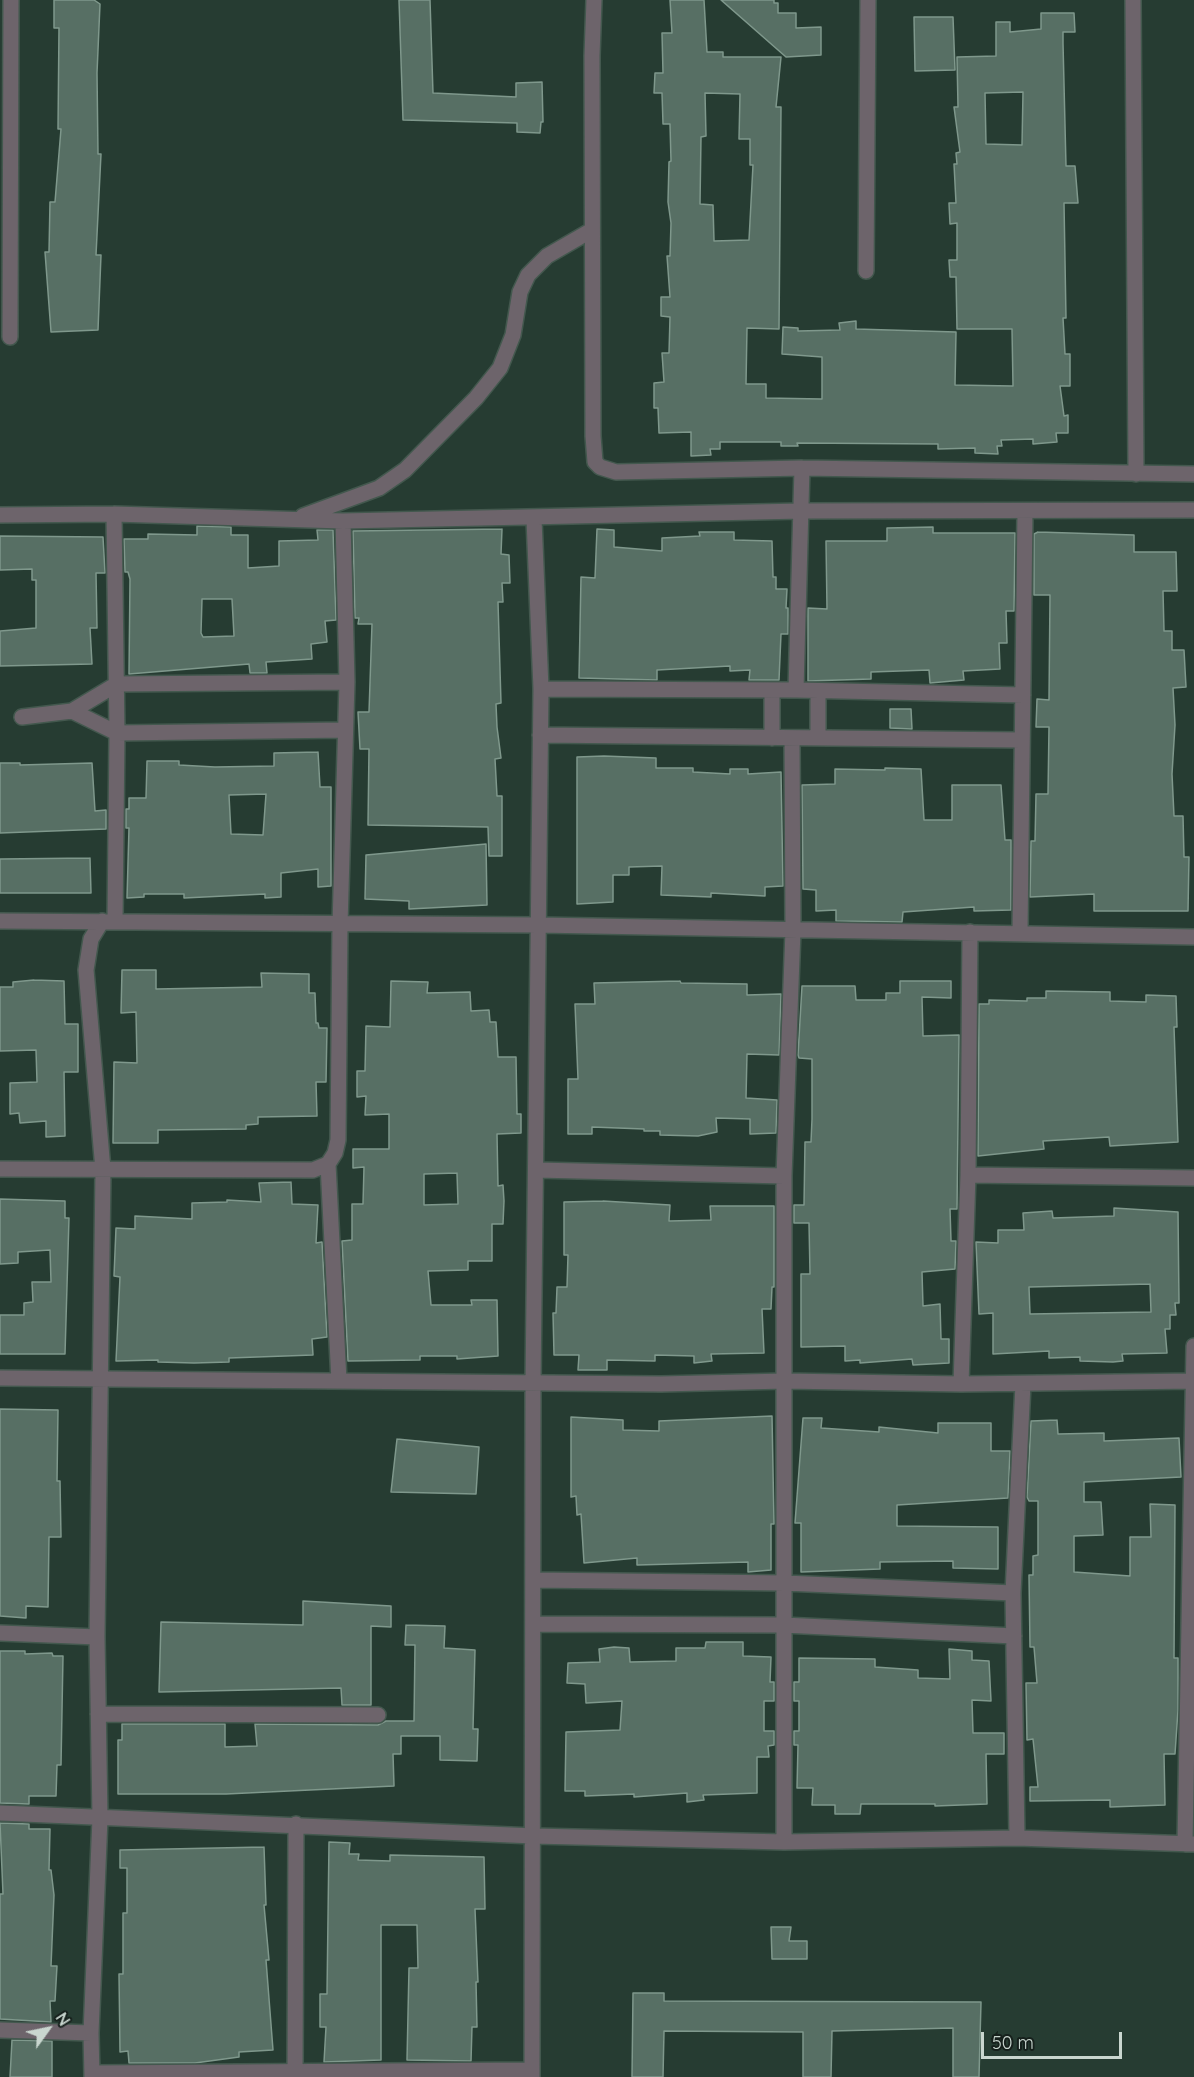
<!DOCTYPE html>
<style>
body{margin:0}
#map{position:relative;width:1194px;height:2077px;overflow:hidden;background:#263c32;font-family:Quicksand,sans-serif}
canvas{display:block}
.north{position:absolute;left:18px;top:1999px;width:60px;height:60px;-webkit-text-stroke:4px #16201c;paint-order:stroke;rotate:57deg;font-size:16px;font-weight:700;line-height:24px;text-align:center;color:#c9d6cf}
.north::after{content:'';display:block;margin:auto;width:21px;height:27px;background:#c9d6cf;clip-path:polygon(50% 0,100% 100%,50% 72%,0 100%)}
.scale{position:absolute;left:981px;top:2032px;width:141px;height:27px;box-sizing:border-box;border:3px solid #c9d6cf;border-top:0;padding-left:8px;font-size:18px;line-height:21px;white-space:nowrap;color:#c9d6cf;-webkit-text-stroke:4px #16201c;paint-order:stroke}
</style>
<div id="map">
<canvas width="1194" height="2077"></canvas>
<div class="north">N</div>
<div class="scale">50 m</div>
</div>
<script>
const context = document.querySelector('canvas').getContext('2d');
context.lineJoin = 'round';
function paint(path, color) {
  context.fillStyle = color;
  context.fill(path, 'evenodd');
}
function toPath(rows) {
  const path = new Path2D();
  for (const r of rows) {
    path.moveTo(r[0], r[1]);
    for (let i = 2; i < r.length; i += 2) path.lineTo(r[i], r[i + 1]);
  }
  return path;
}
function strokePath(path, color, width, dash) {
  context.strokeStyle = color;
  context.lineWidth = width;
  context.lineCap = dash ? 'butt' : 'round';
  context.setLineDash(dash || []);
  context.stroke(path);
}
const building = toPath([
 [54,0,94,0,100,4,97,73,98,154,101,154,96,255,101,255,98,330,51,332,45,252,49,252,50,202,55,202,61,129,58,129,59,28,54,28,54,0],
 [399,0,430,0,433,93,516,97,516,83,542,82,543,122,541,122,540,133,517,132,517,123,403,120,399,0],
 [670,0,704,0,707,52,723,52,723,57,781,57,776,107,781,107,779,329,747,328,746,384,766,384,766,398,822,399,822,357,782,354,783,327,798,328,798,331,840,330,839,323,856,321,856,329,956,332,955,385,1013,386,1012,329,957,329,956,277,950,277,949,260,957,260,957,223,950,224,949,203,956,203,954,164,957,164,956,153,960,152,954,107,958,107,957,57,996,56,996,22,1010,22,1010,32,1041,29,1041,13,1074,13,1075,32,1063,32,1063,43,1066,166,1075,166,1078,203,1064,203,1066,318,1063,318,1065,354,1070,354,1070,386,1060,386,1064,416,1068,415,1068,433,1056,433,1057,442,1033,444,1033,439,1001,440,1002,446,997,446,998,454,975,453,975,448,938,449,938,444,797,443,798,446,781,446,781,442,720,442,720,449,710,449,711,455,691,456,691,432,659,433,658,408,654,408,654,383,664,382,662,353,669,353,670,317,661,316,661,297,670,297,667,256,670,256,671,223,668,202,669,162,671,161,670,124,663,124,662,93,654,93,655,73,663,73,662,33,672,33,670,0],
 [1023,92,1022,145,986,144,985,93,1023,92],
 [705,93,740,94,739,139,750,139,750,165,753,165,749,240,714,241,713,205,700,204,701,137,706,136,705,93],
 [721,0,774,0,774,3,778,3,778,13,796,13,796,28,821,27,821,55,786,57,721,0],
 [914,17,953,17,955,70,915,71,914,17],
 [197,526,231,527,231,535,248,535,248,568,279,566,279,541,318,540,317,530,333,530,336,620,325,621,327,642,311,644,312,659,266,662,267,673,250,673,249,664,129,674,130,579,128,572,125,572,124,539,148,539,148,534,197,535,197,526],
 [202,599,232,599,234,636,203,637,201,633,202,599],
 [933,527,933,533,1015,533,1014,611,1006,611,1007,643,999,643,1000,669,963,671,964,680,930,683,929,670,871,672,871,679,808,681,808,608,827,609,826,541,887,541,887,528,933,527],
 [502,529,501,554,509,555,510,583,502,583,503,602,498,602,501,703,496,704,497,727,501,758,495,759,497,796,502,796,502,856,489,856,488,827,368,825,369,749,360,749,358,712,369,712,372,624,358,624,359,618,355,618,353,531,502,529],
 [597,529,614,530,614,547,662,551,662,538,700,536,699,532,734,532,734,540,772,541,773,577,776,577,776,589,787,589,786,608,788,608,788,634,781,634,779,680,749,680,750,670,730,671,730,666,657,670,657,680,579,678,581,577,595,578,597,529],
 [1038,532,1134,535,1134,552,1176,552,1177,591,1163,591,1164,631,1172,631,1172,650,1184,650,1186,687,1173,688,1175,725,1172,774,1174,816,1183,816,1184,857,1189,857,1188,911,1094,911,1094,894,1030,897,1031,841,1035,841,1036,794,1048,794,1049,727,1036,727,1037,699,1049,700,1050,595,1034,595,1034,534,1038,532],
 [0,536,103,537,105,573,96,573,97,628,90,628,92,664,0,666,0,631,36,628,36,580,32,580,32,569,0,570,0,536],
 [890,709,911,709,912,729,890,728,890,709],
 [318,752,320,787,331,787,331,886,318,887,318,869,281,873,281,897,265,898,265,894,184,898,184,894,144,894,144,897,127,898,129,828,126,828,126,809,129,809,129,798,146,798,147,761,179,761,179,765,215,767,274,766,274,753,318,752],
 [266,794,263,835,231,834,229,795,266,794],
 [604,756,656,758,656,768,693,768,693,772,730,774,730,769,748,769,748,774,781,772,783,886,765,887,765,896,711,893,711,897,661,895,662,866,629,867,629,875,613,875,613,902,577,904,577,757,604,756],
 [0,763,20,763,20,765,92,763,95,811,106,810,106,829,0,833,0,763],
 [885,768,921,769,924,820,952,820,952,785,1001,785,1005,840,1011,840,1011,910,974,911,974,907,903,912,902,922,836,921,836,910,816,911,816,890,803,889,802,785,835,784,835,769,885,770,885,768],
 [486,844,487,905,409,909,409,901,365,899,366,855,486,844],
 [90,858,91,893,0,893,0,859,90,858],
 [122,970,156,970,156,989,262,987,261,973,309,974,309,993,315,993,316,1023,318,1023,319,1028,327,1028,326,1082,316,1082,317,1116,258,1117,258,1124,246,1125,246,1129,158,1130,158,1143,113,1143,114,1062,137,1063,136,1012,121,1013,122,970],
 [34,980,64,981,65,1024,78,1024,78,1072,64,1072,65,1136,46,1137,46,1121,20,1123,19,1113,10,1114,10,1083,37,1082,36,1050,0,1051,0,987,13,987,13,982,34,980],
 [391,981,428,982,427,993,470,992,471,1011,489,1010,490,1022,496,1022,498,1057,516,1057,517,1114,521,1114,521,1133,497,1134,498,1186,503,1185,504,1201,503,1224,492,1224,492,1261,468,1261,468,1270,428,1271,431,1305,472,1305,471,1300,497,1300,498,1356,457,1359,457,1356,420,1356,420,1360,348,1361,342,1241,352,1240,352,1204,363,1204,364,1167,353,1168,353,1149,389,1149,389,1114,365,1115,366,1096,357,1097,357,1071,365,1071,366,1026,390,1027,391,981],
 [457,1173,458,1204,424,1205,424,1174,457,1173],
 [680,981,681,983,747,984,747,995,781,994,779,1055,747,1054,746,1098,777,1100,776,1133,750,1134,750,1119,716,1118,717,1132,698,1136,660,1135,660,1131,644,1131,644,1129,592,1127,592,1134,568,1134,568,1079,578,1079,575,1004,595,1004,594,983,680,981],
 [900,981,951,981,951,998,922,997,923,1036,959,1035,957,1209,950,1209,951,1241,956,1241,955,1269,922,1272,923,1306,940,1304,941,1339,949,1339,949,1363,913,1365,912,1359,860,1363,860,1360,845,1361,845,1346,801,1347,801,1274,810,1274,809,1223,794,1223,794,1205,804,1205,805,1142,811,1142,812,1119,812,1059,799,1058,798,1055,802,986,855,986,856,1000,886,1000,886,993,900,993,900,981],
 [1046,991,1110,992,1110,1001,1146,1002,1146,995,1176,996,1177,1027,1174,1027,1178,1142,1110,1146,1109,1137,1043,1141,1044,1149,978,1156,979,1004,989,1004,989,1000,1027,1001,1027,998,1046,998,1046,991],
 [291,1182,292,1204,318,1205,316,1243,322,1242,327,1337,312,1339,313,1355,229,1358,229,1362,194,1363,158,1362,158,1360,116,1361,120,1277,114,1276,116,1228,135,1229,135,1216,192,1219,192,1203,227,1202,227,1200,261,1202,259,1183,291,1182],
 [0,1199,65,1201,65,1218,69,1218,65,1354,0,1354,0,1315,24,1315,24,1303,33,1302,32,1282,51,1282,50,1250,18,1252,18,1263,0,1264,0,1199],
 [603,1201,670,1205,669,1221,711,1220,710,1206,774,1206,774,1287,772,1287,771,1309,762,1309,764,1353,711,1354,712,1361,694,1363,694,1356,655,1355,655,1361,607,1360,607,1370,578,1370,579,1355,554,1355,553,1313,556,1313,557,1287,567,1287,568,1255,564,1255,564,1202,603,1201],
 [1114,1208,1178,1212,1179,1303,1175,1303,1176,1315,1170,1315,1170,1329,1165,1329,1167,1353,1122,1354,1123,1361,1113,1362,1080,1361,1080,1357,1049,1358,1049,1351,993,1354,993,1313,979,1314,976,1242,998,1243,998,1230,1024,1230,1023,1213,1052,1211,1053,1218,1114,1216,1114,1208],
 [1150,1284,1151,1312,1030,1314,1029,1287,1150,1284],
 [0,1409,58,1410,57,1481,60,1481,61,1537,49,1537,48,1607,26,1606,26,1618,0,1616,0,1409],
 [772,1416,774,1524,771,1524,771,1570,748,1572,748,1562,637,1565,637,1558,584,1563,581,1514,577,1515,576,1496,571,1497,571,1417,623,1420,623,1430,659,1431,659,1421,772,1416],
 [803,1418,822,1418,821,1428,879,1432,879,1427,938,1433,938,1423,991,1423,991,1451,1010,1451,1008,1498,897,1505,897,1526,998,1527,998,1569,953,1568,953,1561,880,1562,880,1569,801,1572,801,1523,795,1523,803,1418],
 [1057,1420,1058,1434,1104,1433,1104,1441,1179,1438,1181,1477,1084,1482,1084,1502,1101,1502,1103,1535,1074,1536,1074,1572,1130,1576,1130,1537,1151,1537,1150,1504,1175,1505,1174,1658,1178,1658,1178,1710,1175,1754,1164,1754,1165,1805,1110,1807,1110,1800,1030,1801,1030,1787,1038,1787,1033,1739,1027,1740,1026,1683,1037,1683,1034,1647,1030,1647,1029,1575,1033,1575,1033,1556,1038,1555,1038,1501,1029,1501,1027,1497,1031,1421,1057,1420],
 [397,1439,479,1447,476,1494,391,1492,397,1439],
 [303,1601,391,1606,391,1627,371,1626,371,1705,342,1705,341,1688,159,1692,161,1622,303,1625,303,1601],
 [406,1625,445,1626,444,1648,475,1650,473,1729,478,1729,477,1761,440,1760,440,1736,401,1736,401,1754,393,1754,394,1786,226,1794,118,1794,118,1740,122,1740,122,1724,225,1724,225,1747,257,1746,255,1724,378,1725,386,1721,414,1721,415,1645,405,1645,406,1625],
 [706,1642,743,1642,743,1656,771,1657,770,1682,774,1682,774,1701,764,1701,764,1731,774,1731,774,1745,768,1746,769,1757,757,1757,757,1793,703,1795,704,1800,687,1802,687,1793,634,1797,634,1794,585,1796,585,1791,565,1791,566,1732,620,1730,622,1701,586,1703,585,1684,567,1683,568,1663,600,1662,599,1649,614,1647,629,1648,630,1662,676,1661,676,1648,705,1648,706,1642],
 [949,1649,972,1651,972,1660,989,1661,991,1701,972,1700,973,1733,1004,1733,1004,1754,986,1754,987,1804,935,1806,935,1804,861,1804,860,1814,835,1814,835,1805,812,1805,813,1788,797,1788,798,1745,794,1745,794,1731,799,1731,799,1701,794,1701,794,1682,799,1682,799,1658,875,1659,875,1667,918,1670,918,1678,950,1679,949,1649],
 [0,1651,25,1651,25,1654,52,1653,53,1656,63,1656,61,1765,57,1765,56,1796,29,1796,29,1804,0,1803,0,1651],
 [0,1823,29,1824,29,1829,50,1829,49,1870,51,1870,54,1895,51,1966,57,1966,55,2001,50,2001,51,2022,0,2019,0,1894,3,1894,0,1823],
 [329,1842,350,1843,349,1854,359,1854,358,1860,390,1861,390,1855,484,1857,485,1909,475,1909,478,1982,476,1982,477,2027,472,2027,471,2061,407,2060,409,1968,418,1968,417,1925,381,1925,381,2060,324,2062,326,2027,320,2027,320,1994,327,1994,329,1842],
 [264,1847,266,1905,264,1905,269,1960,266,1960,273,2050,239,2052,239,2057,195,2063,129,2063,128,2051,120,2052,119,1974,123,1974,123,1913,127,1913,127,1868,120,1868,120,1850,264,1847],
 [771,1927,791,1927,789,1941,807,1941,807,1959,772,1959,771,1927],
 [633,1993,664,1993,664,2001,981,2002,979,2077,953,2077,953,2028,832,2031,831,2077,803,2077,803,2032,664,2031,663,2077,632,2077,633,1993],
 [12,2040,52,2041,52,2077,10,2077,12,2040]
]);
const minor = toPath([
 [594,0,592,56,593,436,595,462,600,467,616,472,802,468,1194,474],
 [1133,0,1136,474],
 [866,271,868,0],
 [10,337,11,0],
 [114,514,117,733,115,921],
 [0,515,114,514,343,521,801,511,1194,510],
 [303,516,379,488,405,470,476,398,500,368,513,335,520,292,528,275,547,256,592,230],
 [541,689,796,690,1023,695],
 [796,690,802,468],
 [772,691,772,738],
 [72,711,117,733,345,730],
 [22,717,72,711,117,684,347,682],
 [540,735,1021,740],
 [818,737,818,691],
 [0,921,539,925,1194,937],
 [1020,932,1025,511],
 [328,1164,339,1381],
 [0,1169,313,1170,328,1164,335,1153,338,1140,340,925,347,682,343,521],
 [537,1170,784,1176],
 [968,1175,1194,1178],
 [0,1378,661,1384,785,1381,961,1384,1194,1381],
 [961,1384,968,1175,970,932],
 [533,1580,785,1583,1013,1593],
 [534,1624,783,1625,1014,1636],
 [0,1633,97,1637],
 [98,1714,378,1715],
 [0,1813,534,1836,784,1842,1017,1838,1194,1844],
 [1017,1838,1013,1593,1023,1384],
 [784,1842,784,1176,793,930,792,738],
 [1185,1844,1194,1346],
 [0,2030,91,2033],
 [92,2073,532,2070],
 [92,2077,91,2033,100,1818,97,1637,103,1170,86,970,91,939,102,921],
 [295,2077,296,1824],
 [532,2077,533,1384,541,689,534,519]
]);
paint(building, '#576f64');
strokePath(building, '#7f988c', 1.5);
strokePath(minor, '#43584e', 18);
strokePath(minor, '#6d646b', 15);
</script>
